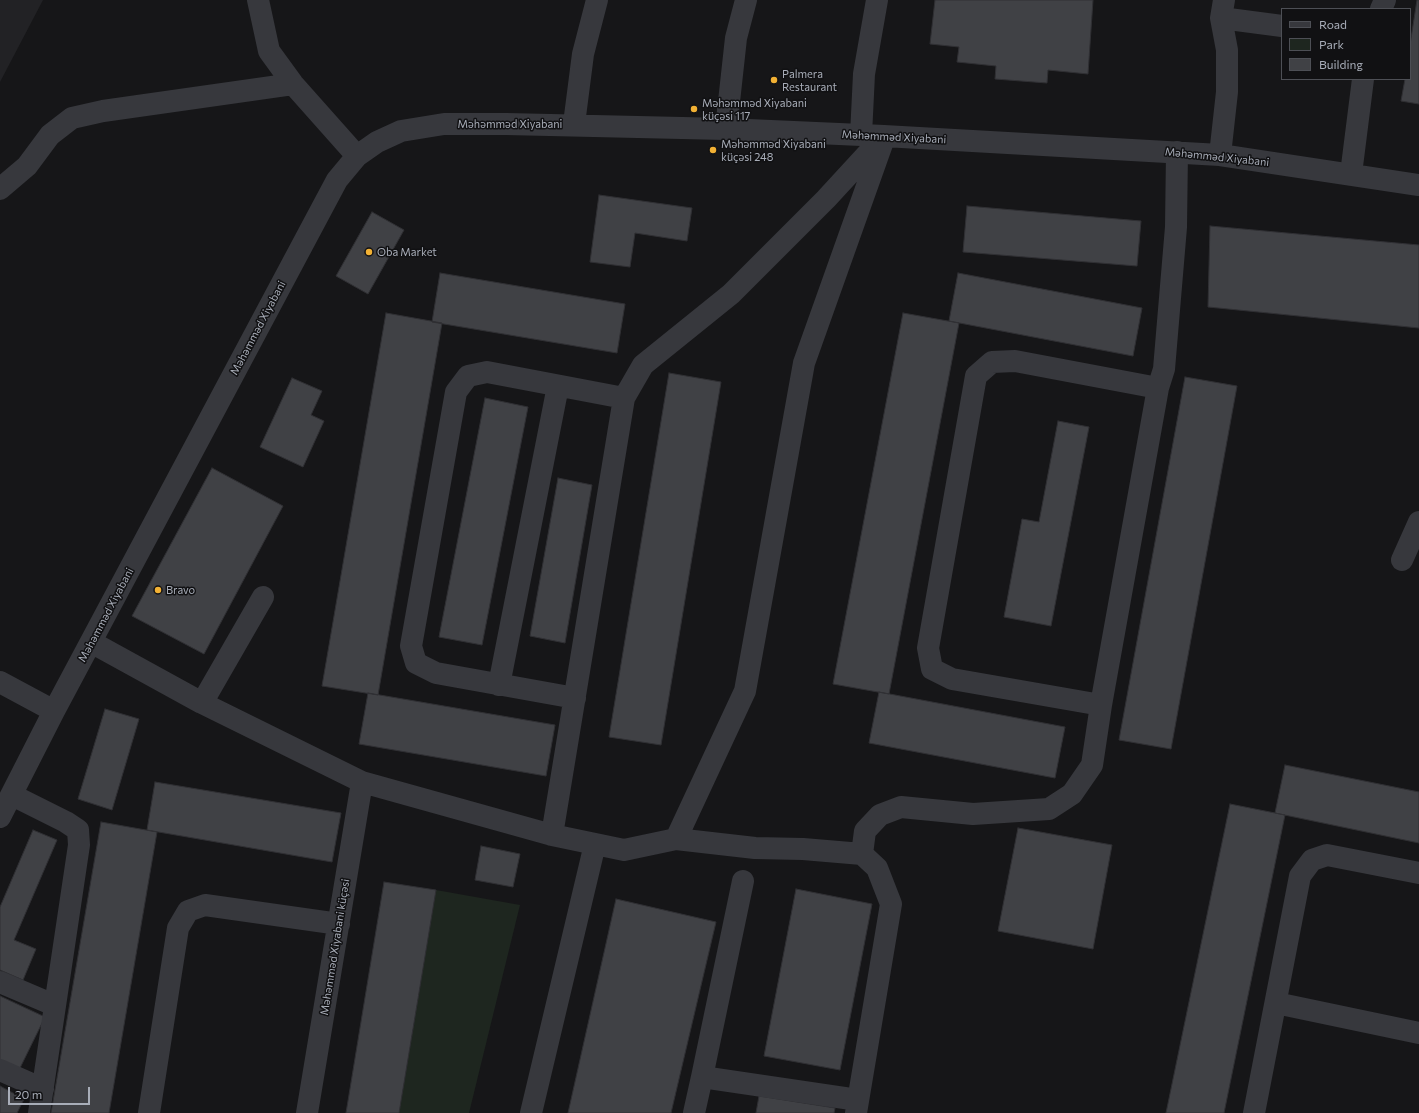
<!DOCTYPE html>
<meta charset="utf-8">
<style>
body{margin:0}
#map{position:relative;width:1419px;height:1113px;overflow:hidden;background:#161618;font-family:Commissioner,sans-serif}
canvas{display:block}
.legend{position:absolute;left:1281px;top:8px;width:130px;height:72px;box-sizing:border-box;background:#111113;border:1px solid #4d4f55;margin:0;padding:5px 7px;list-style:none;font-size:12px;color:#a8adb8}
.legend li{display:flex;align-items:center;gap:8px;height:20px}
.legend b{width:20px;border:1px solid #4d4f55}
.scale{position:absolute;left:8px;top:1087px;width:82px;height:18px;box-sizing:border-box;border:2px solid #a8adb8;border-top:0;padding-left:5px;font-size:12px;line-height:14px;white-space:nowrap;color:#a8adb8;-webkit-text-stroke:3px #111113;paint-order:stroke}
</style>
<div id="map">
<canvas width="1419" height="1113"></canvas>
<ul class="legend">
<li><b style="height:5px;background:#37383d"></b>Road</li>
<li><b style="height:11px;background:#1e261f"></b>Park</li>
<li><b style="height:11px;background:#404145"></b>Building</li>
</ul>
<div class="scale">20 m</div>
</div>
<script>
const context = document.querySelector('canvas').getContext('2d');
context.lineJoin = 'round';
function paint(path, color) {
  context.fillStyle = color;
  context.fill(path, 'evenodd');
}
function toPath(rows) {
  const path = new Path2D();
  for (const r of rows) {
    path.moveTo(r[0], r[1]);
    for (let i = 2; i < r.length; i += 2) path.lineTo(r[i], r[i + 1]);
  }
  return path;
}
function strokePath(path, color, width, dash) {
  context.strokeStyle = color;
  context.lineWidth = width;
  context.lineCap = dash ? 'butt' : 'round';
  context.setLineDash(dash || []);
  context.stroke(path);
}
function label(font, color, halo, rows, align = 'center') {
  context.font = font + ' Commissioner,sans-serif';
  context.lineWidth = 3;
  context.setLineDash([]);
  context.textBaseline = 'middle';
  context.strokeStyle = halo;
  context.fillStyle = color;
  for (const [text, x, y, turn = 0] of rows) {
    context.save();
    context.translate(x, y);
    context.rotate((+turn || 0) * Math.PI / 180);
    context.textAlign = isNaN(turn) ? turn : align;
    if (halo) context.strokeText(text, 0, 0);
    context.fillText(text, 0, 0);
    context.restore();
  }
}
const built = toPath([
 [0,0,43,0,0,82]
]);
const green = toPath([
 [436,890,520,905,469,1113,399,1113]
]);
const building = toPath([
 [935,0,1093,0,1088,74,1048,70,1047,83,995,79,996,66,957,62,959,47,930,44,935,0],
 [1417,0,1419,0,1419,104,1401,101,1405,79,1410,79,1410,45,1417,0],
 [599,195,692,208,687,241,635,233,630,267,590,262,599,195],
 [967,206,1141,221,1137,266,963,252,967,206],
 [372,212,404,230,368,294,336,276,372,212],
 [1210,226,1419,245,1419,328,1208,307,1210,226],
 [440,273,625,304,617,353,432,322,440,273],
 [958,273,1142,308,1133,356,949,321,958,273],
 [386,313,442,323,378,695,322,686,386,313],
 [903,313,959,323,889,694,833,684,903,313],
 [669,373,721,382,661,745,609,737,669,373],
 [1185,377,1237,386,1171,749,1119,740,1185,377],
 [292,378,322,391,311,415,324,421,303,467,260,447,292,378],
 [485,398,528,407,482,645,439,637,485,398],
 [1058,421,1089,427,1051,626,1004,617,1022,519,1039,522,1058,421],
 [212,468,283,506,204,654,132,616,212,468],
 [558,478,592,485,565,643,530,636,558,478],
 [879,692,1065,727,1055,778,869,743,879,692],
 [368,693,555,725,546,776,359,744,368,693],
 [105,709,139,719,112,810,78,799,105,709],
 [1285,765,1419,792,1419,843,1275,813,1285,765],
 [155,782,341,813,332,862,147,830,155,782],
 [1230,804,1285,815,1224,1113,1166,1113,1230,804],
 [101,822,157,832,109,1113,51,1113,101,822],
 [1018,828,1112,845,1093,949,998,931,1018,828],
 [33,830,57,840,14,940,36,949,23,980,0,970,0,907,33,830],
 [481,846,520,854,513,887,475,880,481,846],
 [384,882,436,890,399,1113,346,1113,384,882],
 [796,889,872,904,840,1070,764,1056,796,889],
 [616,899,716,922,671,1113,568,1113,616,899],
 [0,996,45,1017,19,1070,0,1061,0,996],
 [0,1086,24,1099,17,1113,0,1113,0,1086],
 [759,1096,835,1108,834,1113,756,1113,759,1096]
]);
const minor = toPath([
 [258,0,269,51,293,84,357,156],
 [1381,9,1385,0],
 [1221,18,1282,26],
 [574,124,583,54,597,0],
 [726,129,736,38,746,0],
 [861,135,864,74,877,0],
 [1220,155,1227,92,1227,50,1221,18,1224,0],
 [1351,174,1363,79],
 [0,189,27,166,50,135,72,118,103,111,293,84],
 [1402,560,1419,522],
 [91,642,202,703,362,782,552,835,624,850,676,839,755,848,803,849,862,854,865,831,880,815,901,807,973,814,1049,809,1072,794,1092,765,1101,705,1158,388,1164,369,1176,227,1177,152],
 [0,682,54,711],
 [499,685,558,386],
 [575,698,436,673,416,663,411,646,456,392,468,376,487,372,624,398],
 [202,703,263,597],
 [1101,705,952,679,932,669,928,648,976,376,992,362,1015,361,1158,388],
 [12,795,66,822,78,830,79,845,39,1113],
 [0,817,54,711,337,180,357,156,377,142,401,131,444,124,506,124,726,129,884,136,1220,155,1419,185],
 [552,835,624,398,643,365,731,294,826,199,884,136],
 [676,839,745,691,804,363,882,144],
 [743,881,702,1077,858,1100],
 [0,982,54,1005],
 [1276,1003,1419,1033],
 [0,1070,43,1089],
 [149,1113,178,928,188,911,205,905,339,924],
 [307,1113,362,782],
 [531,1113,595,844],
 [694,1113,702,1077],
 [856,1113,891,904,877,868,862,854],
 [1254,1113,1300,876,1312,860,1327,855,1419,873]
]);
const markers = [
 [774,80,4,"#f2b134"],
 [694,109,4,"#f2b134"],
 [713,150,4,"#f2b134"],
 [369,252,4,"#f2b134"],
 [158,590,4,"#f2b134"]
];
const poiNames = [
 ["Palmera",782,74],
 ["Restaurant",782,87],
 ["Məhəmməd Xiyabani",702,103],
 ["küçəsi 117",702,116],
 ["Məhəmməd Xiyabani",721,144],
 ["küçəsi 248",721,157],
 ["Oba Market",377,252],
 ["Bravo",166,590]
];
const streetNames = [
 ["Məhəmməd Xiyabani",510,124],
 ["Məhəmməd Xiyabani",894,137,3],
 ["Məhəmməd Xiyabani",1217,157,6],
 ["Məhəmməd Xiyabani",258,328,-62],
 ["Məhəmməd Xiyabani",106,615,-62],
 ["Məhəmməd Xiyabani küçəsi",335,947,-81]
];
paint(built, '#222225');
paint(green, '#1e261f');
paint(building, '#404145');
strokePath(building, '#303034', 1);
strokePath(minor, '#37383d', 22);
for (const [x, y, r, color] of markers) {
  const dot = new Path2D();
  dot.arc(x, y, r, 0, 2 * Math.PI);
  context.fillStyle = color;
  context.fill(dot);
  strokePath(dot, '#111113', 1.5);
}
label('11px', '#a8adb8', '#111113', poiNames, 'left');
label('11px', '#a8adb8', '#111113', streetNames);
</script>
